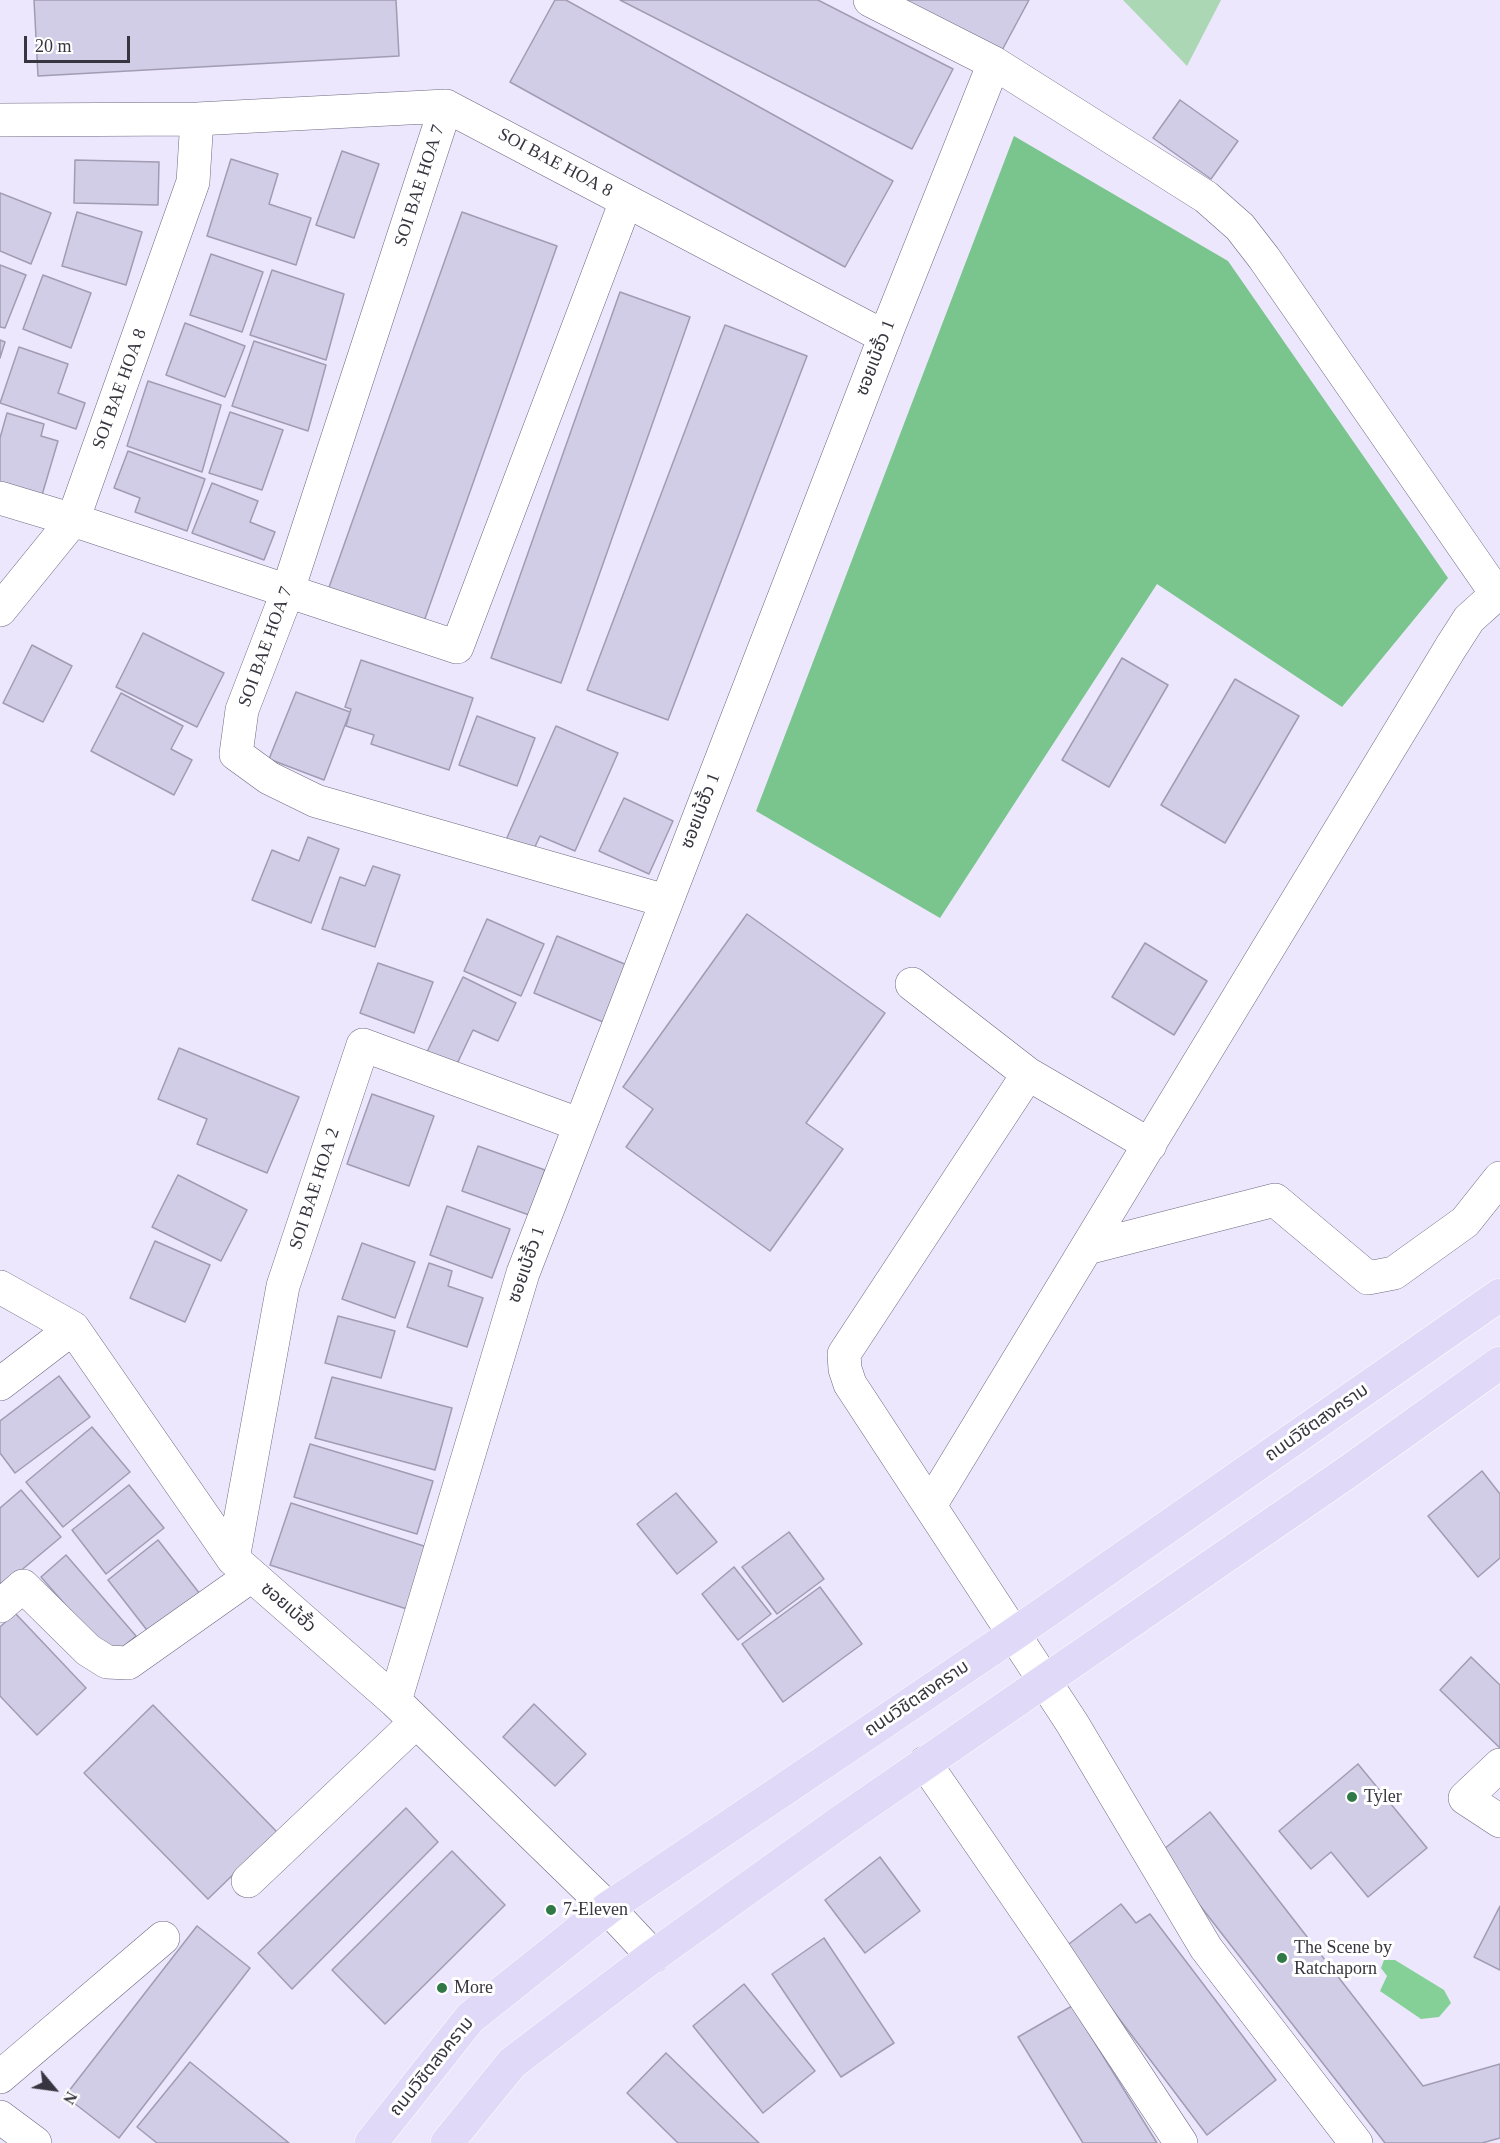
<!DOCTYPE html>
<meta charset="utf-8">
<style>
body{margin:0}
#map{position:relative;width:1500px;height:2143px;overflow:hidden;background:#ece7fc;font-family:"Times New Roman",serif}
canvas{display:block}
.north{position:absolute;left:24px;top:2059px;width:60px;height:60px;-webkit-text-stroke:4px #fff;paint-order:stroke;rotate:119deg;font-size:16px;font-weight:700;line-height:24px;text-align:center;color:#37353f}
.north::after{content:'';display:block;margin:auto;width:21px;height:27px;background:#37353f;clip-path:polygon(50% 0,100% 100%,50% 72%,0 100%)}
.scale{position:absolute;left:24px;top:36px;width:106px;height:27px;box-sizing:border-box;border:3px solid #37353f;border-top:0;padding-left:8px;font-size:18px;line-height:21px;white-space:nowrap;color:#37353f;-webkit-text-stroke:4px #fff;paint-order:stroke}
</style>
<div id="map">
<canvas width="1500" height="2143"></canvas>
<div class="north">N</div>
<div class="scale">20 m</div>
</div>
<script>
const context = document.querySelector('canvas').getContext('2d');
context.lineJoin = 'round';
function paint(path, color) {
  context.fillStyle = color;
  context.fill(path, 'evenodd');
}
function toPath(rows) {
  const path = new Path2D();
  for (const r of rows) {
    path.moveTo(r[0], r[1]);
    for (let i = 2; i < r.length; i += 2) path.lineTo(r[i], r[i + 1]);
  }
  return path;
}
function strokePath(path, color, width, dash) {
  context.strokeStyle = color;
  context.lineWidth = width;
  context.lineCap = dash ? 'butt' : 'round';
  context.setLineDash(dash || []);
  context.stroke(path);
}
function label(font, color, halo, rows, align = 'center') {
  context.font = font + ' "Times New Roman","Noto Sans Thai",serif';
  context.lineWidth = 6;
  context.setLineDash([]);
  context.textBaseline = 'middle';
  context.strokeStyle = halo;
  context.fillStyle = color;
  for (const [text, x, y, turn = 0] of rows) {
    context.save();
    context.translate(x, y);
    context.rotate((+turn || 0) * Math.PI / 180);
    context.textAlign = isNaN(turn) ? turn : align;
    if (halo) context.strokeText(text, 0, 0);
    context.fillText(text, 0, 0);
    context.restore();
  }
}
const green = toPath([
 [1123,0,1221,0,1187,66]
]);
const forest = toPath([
 [1014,136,1228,261,1448,578,1342,707,1157,584,940,918,756,811]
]);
const water = toPath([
 [1384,1960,1395,1960,1444,1990,1451,2003,1439,2017,1421,2019,1380,1991,1387,1976,1381,1968]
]);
const building = toPath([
 [34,0,396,0,399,56,38,76,34,0],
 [555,0,566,0,893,181,845,267,510,82,555,0],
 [620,0,818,0,953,69,912,149,620,0],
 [897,0,1029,0,1000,54,897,0],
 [1180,100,1238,141,1211,179,1153,138,1180,100],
 [342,151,379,164,354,238,316,225,342,151],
 [231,159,278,174,269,204,311,218,296,265,207,236,231,159],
 [75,160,159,162,158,205,74,203,75,160],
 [0,193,51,213,31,264,0,251,0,193],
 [77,212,142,232,126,285,62,266,77,212],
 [462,212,557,246,422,627,327,593,462,212],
 [211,254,263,272,242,332,190,315,211,254],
 [0,265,26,275,5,328,0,327,0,265],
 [272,270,344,294,326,360,250,335,272,270],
 [43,275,91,293,71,348,23,329,43,275],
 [620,292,690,317,561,683,491,658,620,292],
 [185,323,245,346,225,397,166,375,185,323],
 [725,325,807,356,668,720,587,690,725,325],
 [0,340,5,342,0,358,0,340],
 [254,341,326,365,308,431,232,406,254,341],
 [19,347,68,364,58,393,85,403,76,429,0,403,19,347],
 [148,381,221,405,202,472,127,446,148,381],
 [230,412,283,430,262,490,209,473,230,412],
 [7,413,44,424,41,436,58,441,42,495,0,482,0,438,7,413],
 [128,451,205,479,187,531,135,512,140,498,114,488,128,451],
 [212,483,258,501,250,522,275,532,264,560,192,533,212,483],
 [143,633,224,673,197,727,116,687,143,633],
 [32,645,72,666,43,722,3,703,32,645],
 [1122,658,1168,685,1109,787,1062,760,1122,658],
 [361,660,473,698,449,770,371,744,374,735,346,726,351,709,345,707,361,660],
 [1235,679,1299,716,1225,843,1161,805,1235,679],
 [296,692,350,712,324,780,269,759,296,692],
 [121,693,183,726,171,749,192,760,174,795,91,751,121,693],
 [477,716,535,738,517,786,459,765,477,716],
 [556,726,618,753,575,851,540,836,533,851,506,840,556,726],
 [624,798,673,821,649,874,599,851,624,798],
 [308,837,339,849,311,923,252,900,272,850,299,861,308,837],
 [373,866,400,875,375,947,322,929,340,877,365,886,373,866],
 [747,914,885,1013,806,1123,843,1149,770,1251,626,1147,653,1109,623,1087,747,914],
 [487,919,544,944,521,996,464,971,487,919],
 [557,936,627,965,603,1022,534,993,557,936],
 [1145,943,1207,981,1174,1035,1112,997,1145,943],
 [378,963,433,982,414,1033,360,1013,378,963],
 [463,977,516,1003,498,1041,473,1030,456,1066,427,1052,463,977],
 [179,1048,299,1097,267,1173,197,1144,207,1119,158,1099,179,1048],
 [372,1094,434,1116,409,1186,347,1164,372,1094],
 [478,1146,545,1170,529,1215,462,1191,478,1146],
 [178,1175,247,1210,221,1261,152,1227,178,1175],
 [447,1206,510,1229,492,1278,430,1255,447,1206],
 [155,1241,210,1265,185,1322,130,1298,155,1241],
 [362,1243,415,1262,395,1318,342,1299,362,1243],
 [429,1263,452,1271,448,1286,483,1298,467,1347,407,1327,429,1263],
 [338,1316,395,1331,381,1378,325,1363,338,1316],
 [59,1376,90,1417,15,1473,0,1453,0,1421,59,1376],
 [332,1377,452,1408,435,1470,315,1438,332,1377],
 [92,1427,130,1472,63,1527,26,1482,92,1427],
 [310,1444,433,1481,417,1534,294,1497,310,1444],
 [1482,1471,1500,1494,1500,1558,1478,1577,1428,1516,1482,1471],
 [129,1485,164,1528,106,1574,72,1530,129,1485],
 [21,1490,61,1537,0,1588,0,1508,21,1490],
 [676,1493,717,1542,677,1574,637,1524,676,1493],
 [291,1503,430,1548,410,1610,270,1565,291,1503],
 [789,1532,824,1579,777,1614,742,1567,789,1532],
 [158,1540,200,1594,150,1634,108,1580,158,1540],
 [66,1555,136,1636,111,1657,41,1577,66,1555],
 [734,1567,771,1614,738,1640,702,1594,734,1567],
 [820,1587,862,1644,783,1702,742,1644,820,1587],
 [15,1613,86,1688,37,1735,0,1696,0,1627,15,1613],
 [1471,1657,1500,1685,1500,1748,1440,1690,1471,1657],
 [534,1704,586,1754,555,1786,503,1737,534,1704],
 [153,1705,277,1832,208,1899,84,1773,153,1705],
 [1358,1764,1427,1848,1368,1897,1331,1852,1311,1869,1279,1831,1358,1764],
 [406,1808,438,1842,292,1989,258,1953,406,1808],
 [1210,1812,1423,2086,1500,2064,1500,2138,1482,2143,1385,2143,1159,1853,1210,1812],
 [452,1851,505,1905,385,2024,332,1970,452,1851],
 [880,1857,920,1911,865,1953,825,1900,880,1857],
 [1121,1904,1136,1923,1150,1914,1276,2080,1207,2135,1065,1947,1121,1904],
 [1500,1906,1500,1970,1474,1957,1500,1906],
 [197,1926,250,1968,119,2138,65,2096,197,1926],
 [824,1938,894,2043,841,2077,772,1974,824,1938],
 [744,1984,815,2071,763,2113,693,2026,744,1984],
 [1072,2006,1157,2143,1083,2143,1018,2037,1072,2006],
 [666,2053,759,2143,678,2143,627,2093,666,2053],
 [190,2062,289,2143,157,2143,137,2127,190,2062]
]);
const minor = toPath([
 [994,63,1206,197,1240,227,1264,258,1496,593],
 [446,106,287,593,242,710,236,754,269,778,316,801,666,901],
 [0,120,197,119,446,106,885,337],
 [0,498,73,520,457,647,626,201],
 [0,610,73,520,193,182,197,119],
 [912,984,1028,1074,1150,1145],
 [1028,1074,844,1354,845,1369,850,1384,1072,1723,1206,1948,1356,2143],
 [1087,1248,1275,1200,1368,1278,1394,1273,1465,1222,1500,1178],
 [0,1287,73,1328,233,1559,395,1701,608,1908,653,1956],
 [0,1384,73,1328],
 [931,1504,1451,647,1469,619,1500,591],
 [233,1559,283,1286,363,1045,578,1124],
 [0,1606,23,1586,88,1650,107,1662,128,1663,251,1576],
 [395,1701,523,1273,889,326,994,63,870,0],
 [925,1763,1054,1951,1181,2143],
 [1500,1765,1465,1798,1500,1821],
 [248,1881,416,1722],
 [0,2077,163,1938],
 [0,2117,35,2143]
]);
const major = toPath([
 [371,2143,470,2018,608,1908,1014,1634,1500,1295],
 [447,2143,512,2063,653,1956,843,1820,1349,1471,1500,1363]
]);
const markers = [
 [1352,1797,6,"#307947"],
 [551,1910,6,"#307947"],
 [1282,1958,6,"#307947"],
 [442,1988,6,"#307947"]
];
const streetNames = [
 ["SOI BAE HOA 8",555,163,28],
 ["SOI BAE HOA 7",420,186,-72],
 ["ซอยเบ้ฮั้ว 1",876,358,-69],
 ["SOI BAE HOA 8",120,389,-70],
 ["SOI BAE HOA 7",266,647,-70],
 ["ซอยเบ้ฮั้ว 1",701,811,-69],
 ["SOI BAE HOA 2",315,1189,-72],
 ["ซอยเบ้ฮั้ว 1",527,1265,-71],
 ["ถนนวิชิตสงคราม",1317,1423,-35],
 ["ซอยเบ้ฮั้ว",288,1608,41],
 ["ถนนวิชิตสงคราม",917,1699,-34],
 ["ถนนวิชิตสงคราม",432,2067,-51]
];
const poiNames = [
 ["Tyler",1364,1797],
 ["7-Eleven",563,1910],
 ["The Scene by",1294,1948],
 ["Ratchaporn",1294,1969],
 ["More",454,1988]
];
paint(green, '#abd7b4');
paint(forest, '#7ac48d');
paint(water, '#85d097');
paint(building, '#d2cde6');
strokePath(building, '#a19bb4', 1.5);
strokePath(minor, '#6e6980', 34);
strokePath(major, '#fff', 34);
strokePath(minor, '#fff', 33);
strokePath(major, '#e1d9f8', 33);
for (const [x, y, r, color] of markers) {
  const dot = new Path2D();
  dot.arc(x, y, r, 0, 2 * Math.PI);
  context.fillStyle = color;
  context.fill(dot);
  strokePath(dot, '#fff', 2);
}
label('18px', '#37353f', '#fff', streetNames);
label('18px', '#37353f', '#fff', poiNames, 'left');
</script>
